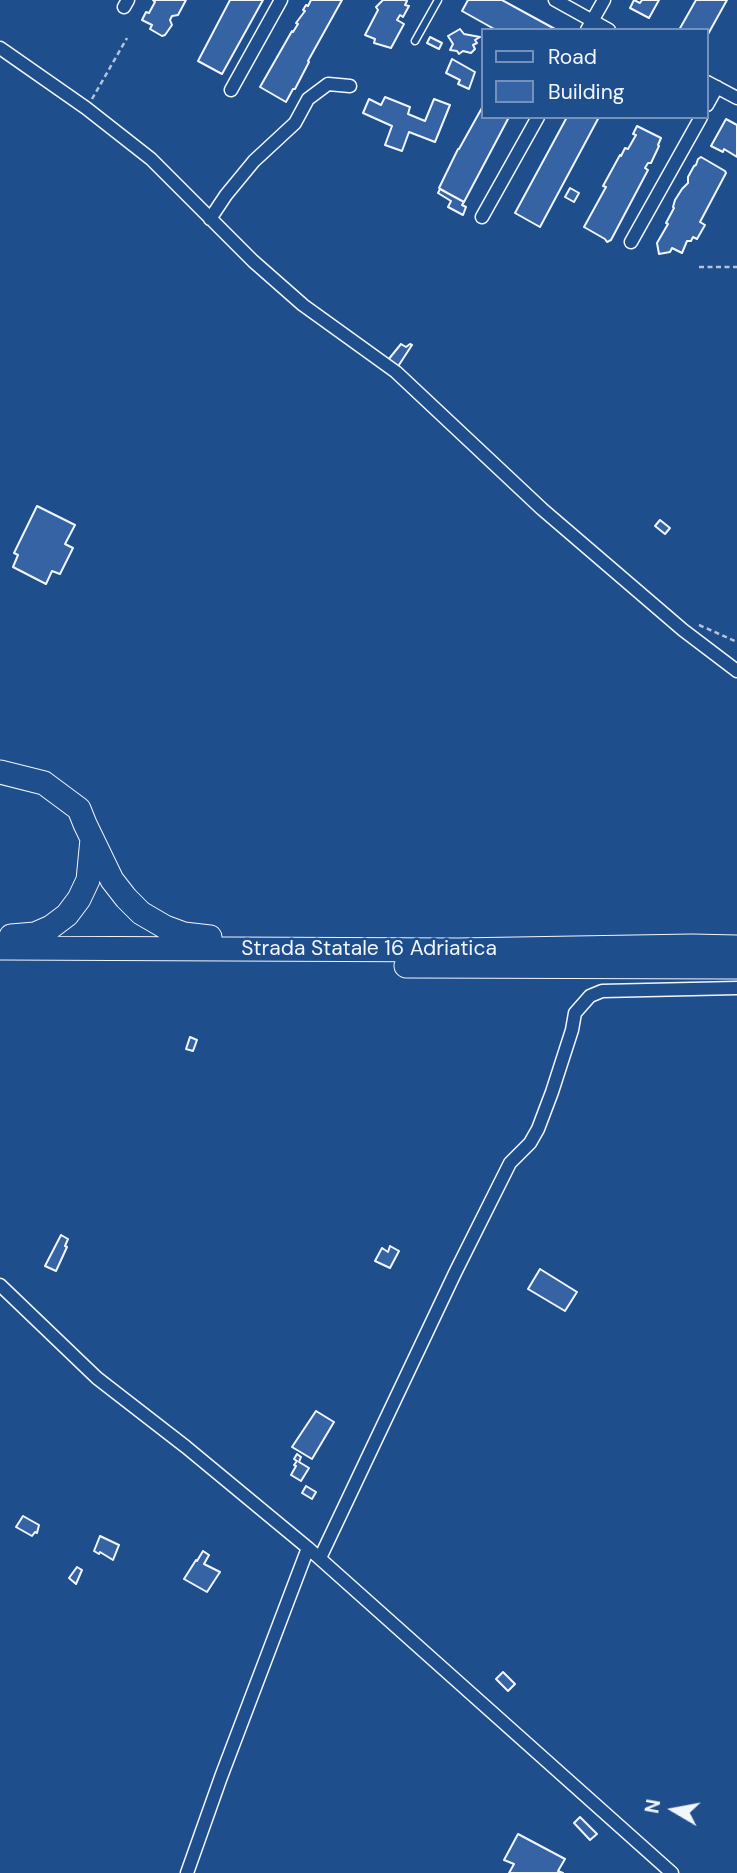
<!DOCTYPE html>
<style>
body{margin:0}
#map{position:relative;width:737px;height:1873px;overflow:hidden;background:#1f4e8c;font-family:"DM Sans",sans-serif}
canvas{display:block}
.legend{position:absolute;left:481px;top:28px;width:228px;height:91px;box-sizing:border-box;background:#1f4e8c;border:2px solid #7391ba;margin:0;padding:9px 12px;list-style:none;font-size:21px;color:#f2f6ff}
.legend li{display:flex;align-items:center;gap:14px;height:35px}
.legend b{width:35px;border:2px solid #7391ba}
.north{position:absolute;left:639px;top:1775px;width:70px;height:70px;-webkit-text-stroke:5px #1f4e8c;paint-order:stroke;rotate:280deg;font-size:19px;font-weight:700;line-height:28px;text-align:center;color:#f2f6ff}
.north::after{content:'';display:block;margin:auto;width:24px;height:32px;background:#f2f6ff;clip-path:polygon(50% 0,100% 100%,50% 72%,0 100%)}
</style>
<div id="map">
<canvas width="737" height="1873"></canvas>
<ul class="legend">
<li><b style="height:9px;background:#1f4e8c"></b>Road</li>
<li><b style="height:19px;background:#3563a3"></b>Building</li>
</ul>
<div class="north">N</div>
</div>
<script>
const context = document.querySelector('canvas').getContext('2d');
context.lineJoin = 'round';
function paint(path, color) {
  context.fillStyle = color;
  context.fill(path, 'evenodd');
}
function toPath(rows) {
  const path = new Path2D();
  for (const r of rows) {
    path.moveTo(r[0], r[1]);
    for (let i = 2; i < r.length; i += 2) path.lineTo(r[i], r[i + 1]);
  }
  return path;
}
function strokePath(path, color, width, dash) {
  context.strokeStyle = color;
  context.lineWidth = width;
  context.lineCap = dash ? 'butt' : 'round';
  context.setLineDash(dash || []);
  context.stroke(path);
}
function label(font, color, halo, rows, align = 'center') {
  context.font = font + ' "DM Sans",sans-serif';
  context.lineWidth = 5;
  context.setLineDash([]);
  context.textBaseline = 'middle';
  context.strokeStyle = halo;
  context.fillStyle = color;
  for (const [text, x, y, turn = 0] of rows) {
    context.save();
    context.translate(x, y);
    context.rotate((+turn || 0) * Math.PI / 180);
    context.textAlign = isNaN(turn) ? turn : align;
    if (halo) context.strokeText(text, 0, 0);
    context.fillText(text, 0, 0);
    context.restore();
  }
}
const building = toPath([
 [186,0,178,15,172,16,170,20,172,25,165,35,162,36,150,29,152,25,142,20,146,12,149,13,155,2,153,0,186,0],
 [230,0,263,0,222,74,198,61,230,0],
 [311,0,342,0,308,61,309,62,295,89,293,89,286,102,260,87,292,31,293,32,298,24,296,23,305,11,303,10,306,5,308,6,311,0],
 [383,0,405,0,407,1,405,5,409,6,403,17,400,15,397,20,404,24,391,48,374,43,375,39,365,35,378,10,376,7,383,0],
 [468,0,502,0,555,29,496,30,462,11,468,0],
 [634,0,640,3,642,0,659,0,649,18,630,8,634,0],
 [696,0,727,0,707,36,707,30,679,30,696,0],
 [460,29,464,34,480,37,475,40,477,43,473,45,475,49,471,53,463,51,459,54,457,51,450,50,453,44,448,36,460,29],
 [430,37,442,43,439,49,427,43,430,37],
 [452,59,475,72,469,89,458,84,460,80,446,73,452,59],
 [385,97,410,107,408,114,425,121,434,99,450,105,435,142,409,132,402,151,385,145,392,126,363,113,369,99,381,105,385,97],
 [483,106,483,117,509,117,464,202,439,188,458,149,459,149,483,106],
 [567,117,599,117,540,227,515,213,567,117],
 [726,119,737,125,737,157,724,149,723,152,711,146,726,119],
 [637,126,661,138,658,145,659,146,651,163,648,163,645,168,648,170,611,240,607,242,605,239,584,227,606,187,603,186,620,155,621,156,625,148,628,149,636,135,633,134,637,126],
 [701,157,725,171,726,173,700,222,705,225,697,239,693,237,691,241,687,241,682,253,672,248,670,252,659,254,657,243,668,224,666,223,674,208,673,207,675,200,682,189,688,183,688,177,694,166,696,165,698,159,701,157],
 [570,188,579,193,574,202,565,197,570,188],
 [440,189,464,202,462,205,466,207,463,215,448,207,451,201,438,193,440,189],
 [401,344,406,347,410,344,412,345,397,368,388,360,401,344],
 [37,506,75,525,65,544,73,548,60,574,52,571,46,584,13,567,18,555,14,553,37,506],
 [660,520,670,528,665,534,655,526,660,520],
 [190,1037,197,1040,193,1051,186,1049,190,1037],
 [61,1235,68,1239,65,1246,67,1247,56,1271,45,1266,61,1235],
 [390,1246,399,1251,390,1268,375,1261,382,1248,388,1252,390,1246],
 [540,1269,577,1292,565,1311,528,1289,540,1269],
 [316,1411,334,1422,312,1459,292,1447,316,1411],
 [297,1454,301,1457,299,1462,309,1468,301,1481,291,1475,296,1466,294,1465,297,1461,294,1459,297,1454],
 [306,1486,316,1492,312,1499,302,1493,306,1486],
 [23,1516,39,1525,37,1533,35,1532,32,1536,16,1527,23,1516],
 [100,1536,119,1545,113,1560,100,1552,99,1554,94,1551,100,1536],
 [203,1551,209,1555,204,1564,220,1572,207,1592,184,1579,196,1560,197,1561,203,1551],
 [77,1567,82,1570,76,1584,69,1578,77,1567],
 [503,1672,515,1684,508,1691,496,1679,503,1672],
 [580,1817,597,1834,590,1840,574,1823,580,1817],
 [518,1834,565,1859,558,1871,563,1873,509,1873,514,1864,504,1860,518,1834]
]);
const path = toPath([
 [92,99,127,38],
 [699,267,737,267],
 [699,625,737,642]
]);
const lane = toPath([
 [415,41,438,0]
]);
const street = toPath([
 [555,0,609,30],
 [124,7,128,0],
 [587,30,604,0],
 [0,48,86,108,151,159,253,261,303,305,396,372,542,509,683,630,737,671],
 [707,82,737,98],
 [231,90,281,0],
 [707,105,717,87],
 [482,217,538,117],
 [210,219,226,195,254,161,295,123,308,99,328,84,350,86],
 [631,242,701,117],
 [0,1285,97,1378,186,1447,308,1548,672,1873],
 [320,1558,455,1273,510,1163,530,1143,538,1129,552,1092,572,1030,575,1013,590,996,602,991,737,988],
 [187,1873,221,1777,308,1548]
]);
const highway = toPath([
 [0,772,44,783,79,809,85,824,112,880,126,898,141,913,165,927,184,934,210,937],
 [11,936,35,934,51,927,67,915,79,899,88,880,92,839],
 [0,948,457,950,692,946,737,947],
 [406,966,737,967]
]);
const streetNames = [
 ["Strada Statale 16 Adriatica",369,949]
];
paint(building, '#3563a3');
strokePath(building, '#f2f6ff', 2);
strokePath(lane, '#f2f6ff', 9);
strokePath(street, '#f2f6ff', 15);
strokePath(highway, '#f2f6ff', 25);
strokePath(path, '#b3c4dc', 2.5, [5, 3.5]);
strokePath(lane, '#1f4e8c', 6);
strokePath(street, '#1f4e8c', 12);
strokePath(highway, '#1f4e8c', 23);
label('21px', '#f2f6ff', '#1f4e8c', streetNames);
</script>
